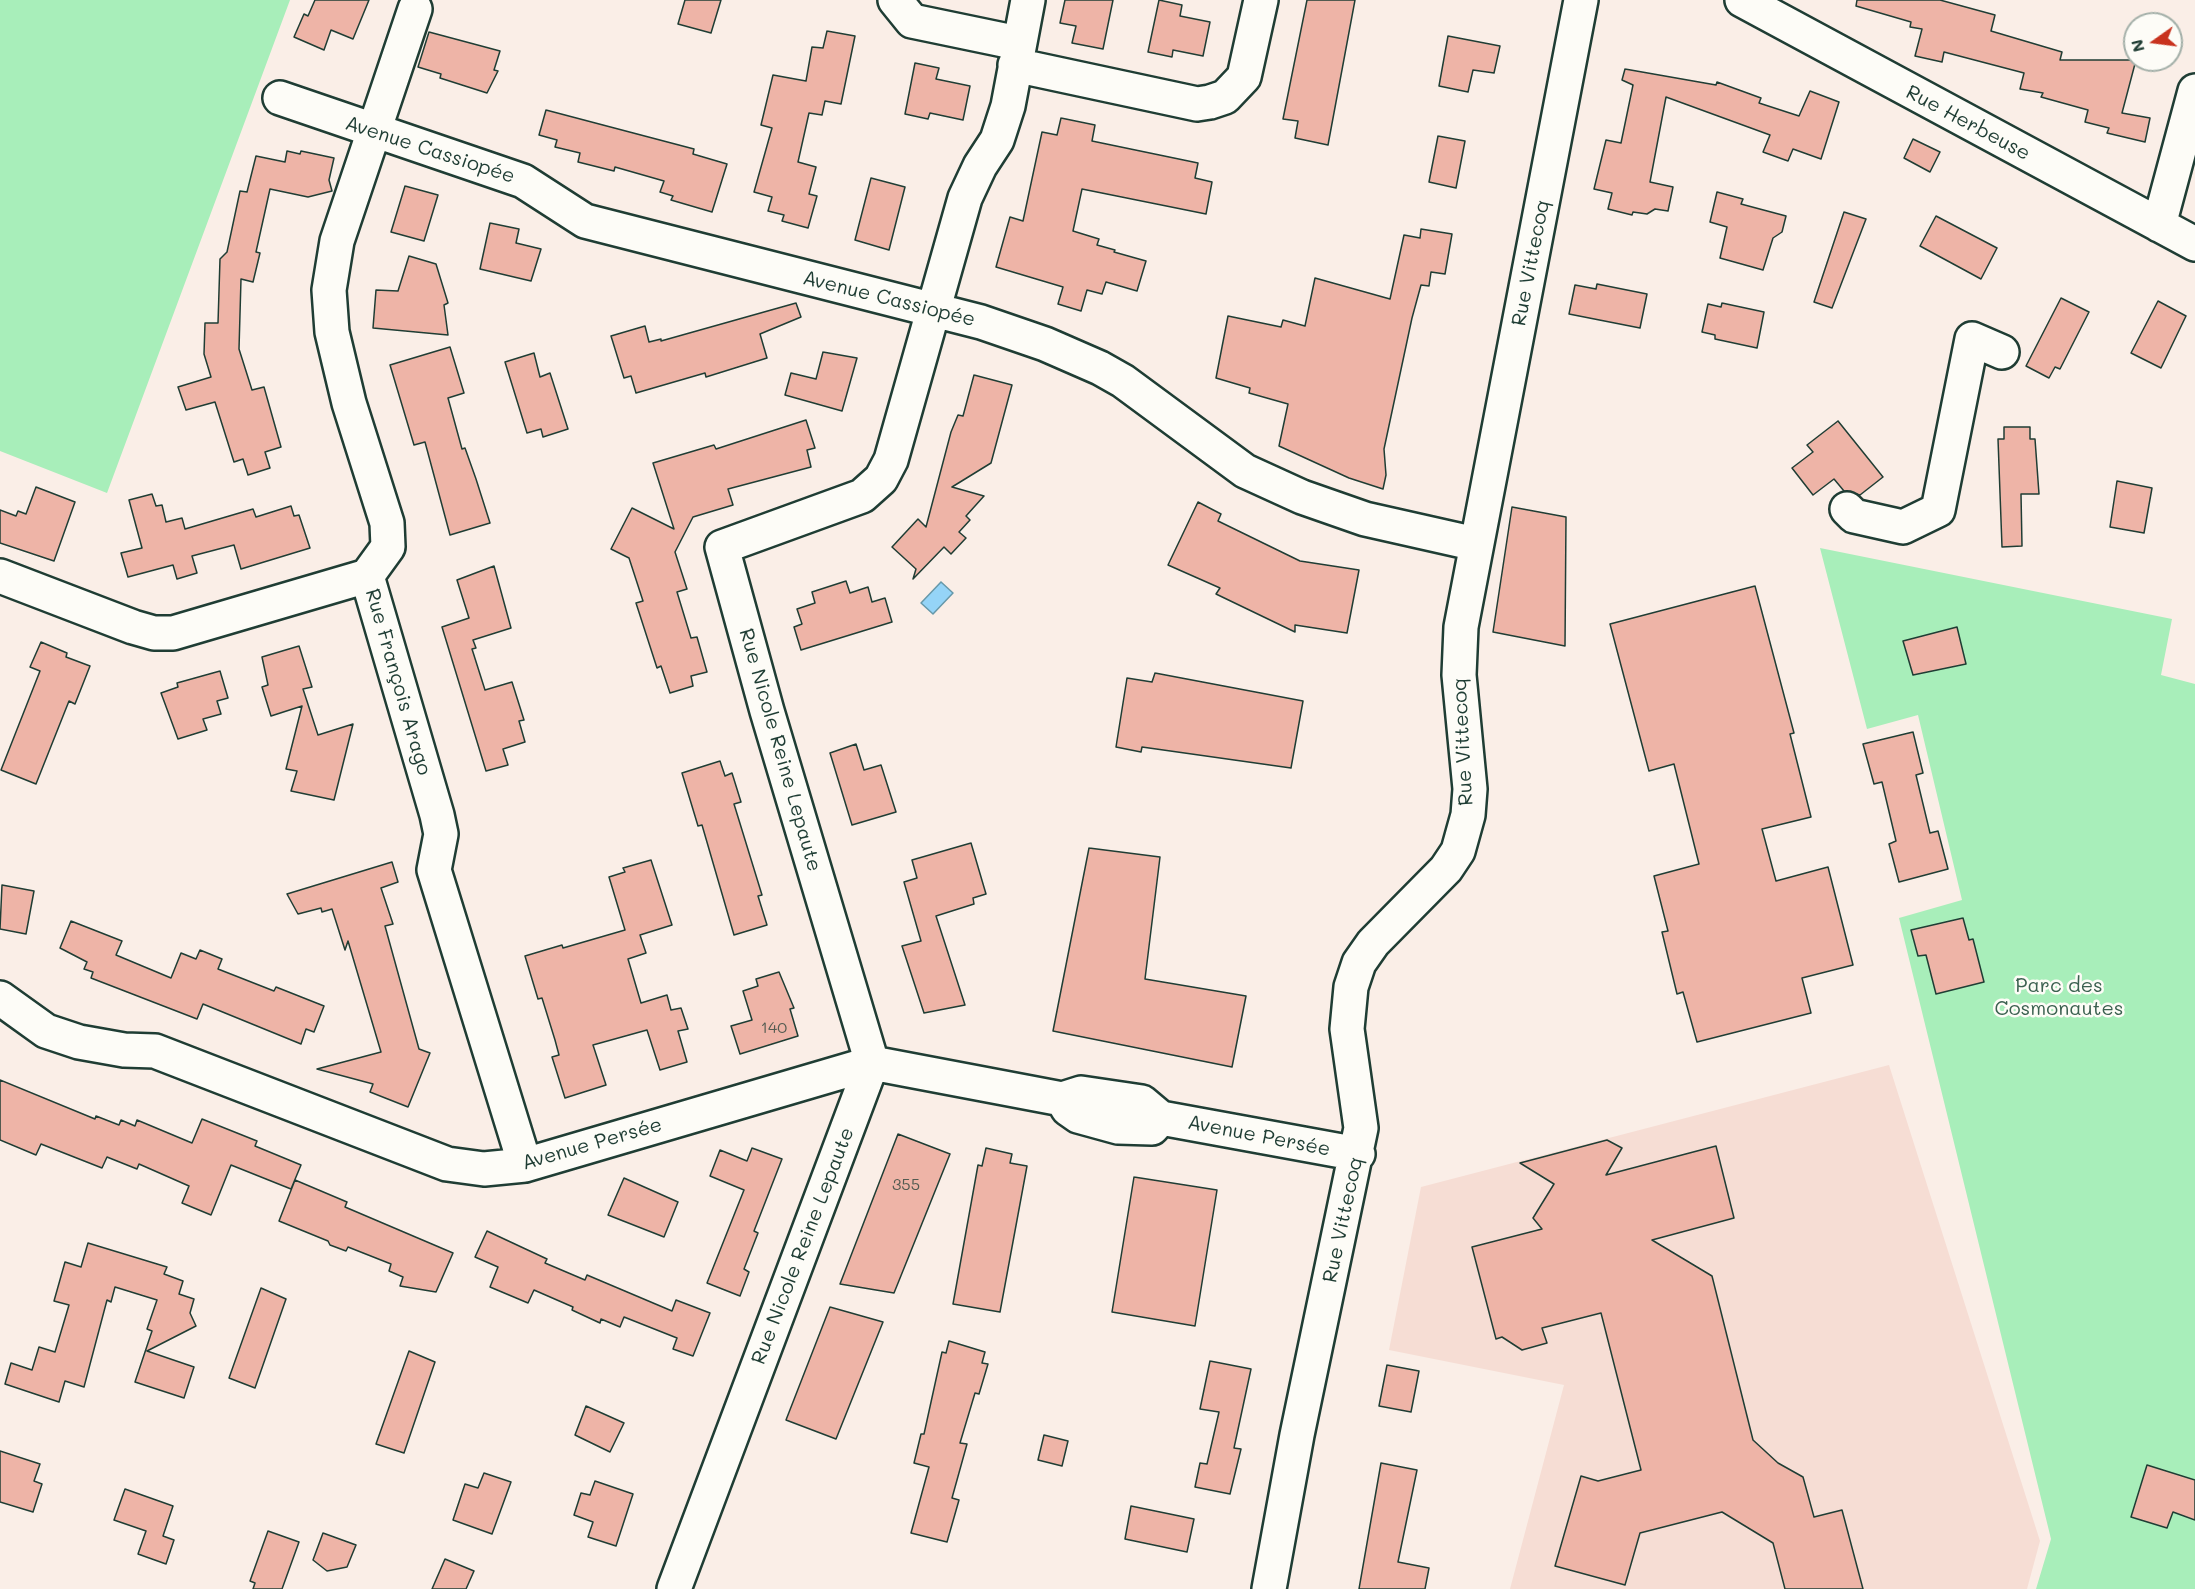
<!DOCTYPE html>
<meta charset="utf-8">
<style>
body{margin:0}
#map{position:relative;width:2195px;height:1589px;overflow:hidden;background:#faeee7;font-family:Mali,sans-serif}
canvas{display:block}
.north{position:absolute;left:2123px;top:12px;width:60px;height:60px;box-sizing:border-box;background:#fdfcf7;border:2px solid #a4b0a9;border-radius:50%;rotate:256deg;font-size:16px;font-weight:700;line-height:24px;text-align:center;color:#1f3d34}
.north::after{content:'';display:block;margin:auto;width:21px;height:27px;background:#c8321e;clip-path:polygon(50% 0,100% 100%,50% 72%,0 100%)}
</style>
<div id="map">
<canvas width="2195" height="1589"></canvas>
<div class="north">N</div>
</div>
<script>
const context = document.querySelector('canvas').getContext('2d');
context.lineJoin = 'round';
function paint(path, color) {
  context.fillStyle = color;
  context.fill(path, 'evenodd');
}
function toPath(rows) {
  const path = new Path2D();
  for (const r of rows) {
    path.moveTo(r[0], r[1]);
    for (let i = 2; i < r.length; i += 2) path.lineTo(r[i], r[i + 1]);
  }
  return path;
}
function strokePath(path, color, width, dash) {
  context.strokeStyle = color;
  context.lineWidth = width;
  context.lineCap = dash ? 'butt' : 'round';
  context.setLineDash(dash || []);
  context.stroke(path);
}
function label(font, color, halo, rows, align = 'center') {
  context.font = font + ' Mali,sans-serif';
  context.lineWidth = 5;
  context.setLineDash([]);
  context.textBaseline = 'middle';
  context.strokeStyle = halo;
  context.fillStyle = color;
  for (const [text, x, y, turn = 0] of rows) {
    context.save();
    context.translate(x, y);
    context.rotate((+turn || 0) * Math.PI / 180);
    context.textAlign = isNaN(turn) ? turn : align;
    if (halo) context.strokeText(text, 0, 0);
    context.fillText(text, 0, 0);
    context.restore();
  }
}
const built = toPath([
 [1889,1065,2040,1541,2027,1589,1510,1589,1564,1385,1389,1350,1421,1187]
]);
const green = toPath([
 [0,0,290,0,107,493,0,451],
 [1820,548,2172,619,2161,675,2195,684,2195,1589,2036,1589,2051,1539,1899,918,1962,900,1918,715,1867,729]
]);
const water = toPath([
 [941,582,953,593,933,614,921,603,941,582]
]);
const building = toPath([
 [315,0,369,0,353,39,331,30,324,50,294,37,304,14,308,16,315,0],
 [685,0,721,0,711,33,678,24,685,0],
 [1065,0,1113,0,1103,49,1072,43,1076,26,1060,23,1065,0],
 [1159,0,1182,5,1180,16,1210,22,1203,56,1173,50,1172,57,1148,52,1159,0],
 [1307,0,1355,0,1328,145,1295,138,1298,121,1283,119,1307,0],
 [1857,0,1940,0,1995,15,1991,31,2062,52,2060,60,2136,60,2122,113,2150,118,2145,142,2107,133,2109,128,2085,122,2088,110,2041,97,2043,93,2020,89,2024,73,1944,52,1942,62,1915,56,1922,29,1910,27,1911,22,1856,6,1857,0],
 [827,31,855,36,841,104,825,101,822,115,809,113,798,162,816,167,809,194,817,196,808,228,782,221,784,215,768,211,772,197,754,192,772,128,761,125,773,75,806,81,812,47,823,48,827,31],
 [429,32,500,51,494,70,498,71,487,93,440,78,441,74,418,67,429,32],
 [1448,36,1500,46,1494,73,1473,70,1468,92,1439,86,1448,36],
 [915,63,939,68,936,79,970,86,963,120,930,113,928,119,905,114,915,63],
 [1625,69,1716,85,1717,82,1761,98,1759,103,1799,116,1810,91,1839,102,1821,159,1793,149,1788,161,1763,152,1770,135,1666,97,1650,182,1673,187,1668,211,1655,209,1647,214,1633,212,1632,215,1608,209,1612,193,1594,189,1606,140,1621,143,1633,85,1622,80,1625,69],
 [546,110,694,149,693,154,727,164,712,212,671,200,673,196,660,192,664,181,615,167,614,171,578,162,580,153,555,147,557,140,539,135,546,110],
 [1061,118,1095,125,1092,141,1198,163,1195,178,1212,182,1206,214,1082,189,1073,231,1099,239,1097,245,1115,250,1114,252,1146,261,1137,291,1106,282,1102,294,1087,290,1081,311,1058,304,1063,287,996,267,1010,217,1023,221,1042,132,1057,135,1061,118],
 [1438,136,1465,141,1456,188,1429,182,1438,136],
 [1913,139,1940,152,1930,172,1904,158,1913,139],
 [287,151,300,154,301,151,334,158,329,180,332,191,308,197,270,189,256,252,260,253,253,282,241,279,239,349,252,390,264,387,281,447,265,452,270,468,248,475,243,459,234,462,215,402,186,410,178,387,211,377,204,354,205,323,218,323,220,259,227,252,240,191,247,192,256,156,285,162,287,151],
 [871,178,905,187,889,250,855,240,871,178],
 [405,186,438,195,424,241,391,232,405,186],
 [1717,192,1743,199,1741,204,1786,216,1782,232,1773,238,1763,270,1720,258,1727,227,1710,222,1717,192],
 [1844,212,1866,219,1832,308,1814,302,1844,212],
 [1936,216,1997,248,1981,279,1920,246,1936,216],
 [490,223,519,229,516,243,541,249,531,281,480,269,490,223],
 [1421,229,1452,234,1445,274,1431,272,1429,286,1421,285,1412,318,1384,449,1386,475,1383,489,1349,478,1279,446,1288,404,1249,393,1250,388,1216,378,1228,316,1281,327,1283,320,1305,326,1315,278,1390,299,1404,235,1420,238,1421,229],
 [409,256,436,264,448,303,444,305,448,335,373,328,376,290,398,291,409,256],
 [1597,284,1647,294,1640,328,1569,314,1575,285,1596,289,1597,284],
 [2061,298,2089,312,2060,369,2055,367,2049,378,2026,366,2061,298],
 [2158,301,2186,316,2161,368,2131,353,2158,301],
 [796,303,801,317,760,334,767,358,706,377,705,373,636,393,631,376,624,378,611,336,645,326,649,342,661,339,661,341,796,303],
 [1722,303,1764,312,1757,348,1715,339,1715,335,1702,332,1708,304,1721,307,1722,303],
 [450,347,464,393,448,398,462,449,465,448,476,479,490,523,450,535,425,442,414,445,390,365,450,347],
 [823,352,857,358,842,411,785,395,791,373,816,379,823,352],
 [534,353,540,377,550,373,568,429,543,437,541,429,527,433,505,362,534,353],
 [974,375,1012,385,991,463,952,487,984,496,966,516,970,520,959,532,966,538,951,554,944,547,913,579,916,569,892,547,918,519,926,527,951,432,958,415,963,416,974,375],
 [806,420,815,448,807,450,811,467,728,489,733,505,693,517,675,552,687,589,677,592,691,638,697,637,707,672,691,676,693,686,670,693,661,666,657,668,636,603,643,601,629,558,611,549,632,508,674,529,653,463,714,445,716,449,806,420],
 [1838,421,1883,477,1860,495,1844,491,1834,479,1813,495,1792,468,1813,452,1807,445,1838,421],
 [2004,427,2030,427,2030,439,2035,439,2039,494,2021,494,2022,546,2002,547,1998,439,2004,439,2004,427],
 [2117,481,2152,488,2144,533,2110,527,2117,481],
 [36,487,75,502,54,561,0,543,0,510,16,516,18,511,26,514,36,487],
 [152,494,156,506,162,505,166,522,182,518,185,529,253,509,256,517,291,506,294,516,299,515,310,548,241,569,234,545,192,556,197,573,177,579,173,565,128,577,121,553,142,548,129,500,152,494],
 [1198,502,1221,514,1218,521,1300,561,1359,570,1347,633,1295,625,1295,632,1216,594,1220,588,1168,565,1198,502],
 [1512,507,1566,517,1565,646,1493,632,1512,507],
 [494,566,511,628,473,640,476,648,472,649,485,690,512,682,524,720,519,721,525,742,503,749,508,765,486,771,442,627,469,618,457,580,494,566],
 [846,581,850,593,868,587,872,602,885,598,892,622,801,650,794,627,802,624,797,609,815,603,812,592,846,581],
 [1755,586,1794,733,1790,734,1811,817,1762,829,1776,881,1828,867,1853,965,1802,978,1811,1013,1697,1042,1683,992,1677,994,1662,932,1668,931,1654,876,1699,864,1674,764,1649,771,1610,624,1755,586],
 [1957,627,1966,664,1913,675,1903,641,1957,627],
 [41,642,67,653,66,657,90,666,75,704,69,701,36,784,1,770,40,671,30,667,41,642],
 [299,646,312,687,303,689,318,735,353,724,334,800,291,791,297,771,286,769,302,706,271,716,262,687,268,685,262,657,299,646],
 [220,671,228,698,217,701,221,714,203,719,207,730,178,739,161,693,178,687,177,683,220,671],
 [1155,673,1303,701,1291,768,1142,747,1141,752,1116,747,1127,678,1152,682,1155,673],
 [1913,732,1923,773,1916,775,1930,833,1938,831,1948,869,1899,882,1889,844,1896,841,1882,782,1874,784,1863,744,1913,732],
 [856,744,864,770,881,765,896,812,852,825,830,753,856,744],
 [720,761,725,776,732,773,741,802,734,804,762,895,758,896,767,925,734,935,702,825,698,826,682,773,720,761],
 [971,843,986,894,973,898,974,904,936,916,965,1005,924,1013,902,946,921,941,904,882,917,878,912,860,971,843],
 [1089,848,1160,857,1145,979,1246,996,1232,1067,1053,1031,1089,848],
 [651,860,672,925,640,935,646,953,628,959,641,1003,667,995,671,1010,681,1008,688,1029,678,1031,687,1062,660,1070,647,1030,593,1045,606,1085,565,1098,552,1057,559,1055,555,1040,542,998,538,999,525,956,562,945,563,948,625,930,609,877,625,872,623,868,651,860],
 [392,862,398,882,381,888,393,924,385,926,419,1049,430,1053,408,1107,370,1092,373,1084,317,1069,381,1052,348,941,345,950,332,909,322,912,321,908,298,914,287,894,392,862],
 [2,885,34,891,26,934,0,929,2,885],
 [1963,918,1969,940,1973,939,1984,982,1936,994,1926,955,1918,956,1911,930,1963,918],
 [71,921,122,941,116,955,171,978,181,953,196,959,200,950,222,959,218,969,274,991,276,987,324,1006,314,1032,306,1029,301,1044,203,1004,197,1019,91,978,93,972,84,969,87,962,60,948,71,921],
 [779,972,794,1008,790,1009,798,1036,740,1054,731,1026,752,1020,743,991,758,986,756,979,779,972],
 [0,1080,95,1119,96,1116,119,1125,121,1120,135,1126,137,1120,192,1143,202,1119,257,1141,255,1146,301,1165,291,1189,231,1165,211,1215,182,1203,189,1186,139,1164,137,1169,107,1157,102,1168,41,1144,36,1155,0,1140,0,1080],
 [898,1134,950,1154,894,1293,840,1284,898,1134],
 [1607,1140,1622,1148,1606,1175,1716,1146,1734,1218,1652,1240,1712,1276,1753,1440,1778,1463,1803,1477,1814,1517,1842,1510,1863,1589,1785,1589,1773,1543,1722,1512,1640,1533,1625,1585,1555,1566,1581,1476,1598,1481,1641,1470,1601,1313,1542,1328,1547,1343,1522,1350,1502,1337,1496,1339,1472,1247,1542,1229,1533,1218,1554,1184,1520,1163,1607,1140],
 [752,1148,782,1159,754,1231,758,1233,744,1269,749,1272,740,1296,707,1283,744,1190,710,1176,720,1150,747,1161,752,1148],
 [986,1148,1012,1154,1010,1163,1027,1166,1000,1312,953,1304,978,1165,982,1166,986,1148],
 [1134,1177,1217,1190,1195,1326,1112,1312,1134,1177],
 [624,1178,678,1202,664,1237,608,1215,624,1178],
 [295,1180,347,1202,345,1207,453,1253,436,1292,400,1286,403,1277,389,1271,391,1264,348,1247,346,1251,330,1245,328,1241,279,1221,295,1180],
 [487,1231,547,1259,545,1263,585,1280,587,1275,672,1311,676,1300,710,1313,693,1356,673,1349,677,1338,624,1317,620,1327,601,1319,600,1323,572,1310,573,1307,534,1290,528,1303,490,1287,498,1267,475,1257,487,1231],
 [88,1243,167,1267,164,1274,183,1281,179,1294,194,1299,190,1313,196,1326,147,1351,194,1367,184,1398,135,1382,152,1331,147,1329,157,1300,115,1287,111,1302,107,1300,84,1387,65,1381,59,1402,5,1384,11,1363,32,1370,39,1347,55,1352,69,1305,54,1301,65,1262,81,1267,88,1243],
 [261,1288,286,1299,255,1388,229,1378,261,1288],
 [830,1307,883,1322,836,1439,786,1420,830,1307],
 [949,1341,985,1352,982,1363,988,1364,979,1394,975,1393,960,1443,967,1444,952,1498,959,1500,947,1542,911,1533,929,1467,914,1463,921,1434,924,1434,942,1352,946,1353,949,1341],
 [409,1351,435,1362,404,1453,376,1444,409,1351],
 [1210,1361,1251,1369,1234,1448,1241,1449,1230,1494,1195,1487,1200,1463,1207,1464,1219,1412,1200,1409,1210,1361],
 [1387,1365,1419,1371,1411,1412,1379,1406,1387,1365],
 [586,1406,624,1423,610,1452,575,1435,586,1406],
 [1044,1435,1068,1441,1062,1466,1038,1460,1044,1435],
 [0,1451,40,1464,34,1481,42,1484,33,1512,0,1502,0,1451],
 [1381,1463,1417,1470,1398,1562,1429,1568,1425,1589,1359,1589,1381,1463],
 [2147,1465,2195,1480,2195,1520,2173,1512,2167,1528,2131,1517,2147,1465],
 [484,1473,511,1482,492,1534,453,1520,465,1484,478,1488,484,1473],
 [595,1481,633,1494,616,1546,588,1537,593,1522,574,1515,581,1493,590,1495,595,1481],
 [125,1489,173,1506,163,1536,174,1540,166,1564,138,1554,146,1531,114,1520,125,1489],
 [1131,1506,1194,1519,1187,1552,1125,1539,1131,1506],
 [268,1531,299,1542,282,1589,253,1589,255,1583,250,1581,268,1531],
 [323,1533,356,1545,347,1567,327,1571,313,1560,323,1533],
 [445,1559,474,1571,466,1589,432,1589,445,1559]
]);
const minor = toPath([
 [895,0,912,21,1018,43],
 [1742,0,2195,244],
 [415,9,337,241,329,290,332,332,349,403,387,523,388,547,367,576,437,815,441,834,434,870,525,1165],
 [1015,65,1197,104,1210,102,1225,97,1244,77,1261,0],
 [280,98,523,181,585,221,981,322,1045,344,1100,368,1123,381,1245,471,1302,497,1365,519,1476,544],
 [2159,225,2195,91],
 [1847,509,1854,516,1903,527,1938,510,1972,339,2002,352],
 [0,576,133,627,154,633,173,633,367,576],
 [0,998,46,1031,79,1042,124,1050,155,1051,447,1164,484,1169,525,1165,872,1063,1062,1099,1081,1093,1142,1102,1161,1118,1358,1154],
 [1062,1099,1068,1109,1078,1116,1118,1127,1152,1128,1161,1118],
 [674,1589,872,1063,767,711,722,547,862,496,881,479,891,460,965,198,980,166,997,140,1008,106,1028,0],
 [1269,1589,1297,1435,1361,1128,1347,1029,1351,987,1359,963,1373,943,1446,869,1458,851,1468,815,1470,789,1459,675,1461,627,1581,0]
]);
const numberNames = [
 ["140",774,1028],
 ["355",906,1185]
];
const streetNames = [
 ["Rue Herbeuse",1968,123,28],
 ["Avenue Cassiopée",430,150,18],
 ["Rue Vittecoq",1531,263,-79],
 ["Avenue Cassiopée",889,299,14],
 ["Rue François Arago",398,682,74],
 ["Rue Vittecoq",1463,742,-93],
 ["Rue Nicole Reine Lepaute",780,750,74],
 ["Avenue Persée",1259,1136,11],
 ["Avenue Persée",592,1144,-16],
 ["Rue Vittecoq",1343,1220,-78],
 ["Rue Nicole Reine Lepaute",803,1246,-69]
];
const parkNames = [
 ["Parc des",2059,986],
 ["Cosmonautes",2059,1009]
];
paint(built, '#f6ddd4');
paint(green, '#a8eeba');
paint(water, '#95d4f7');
strokePath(water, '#6698a9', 1.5);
paint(building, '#eeb4a7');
strokePath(building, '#1f3d34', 1.5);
strokePath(minor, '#1f3d34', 38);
strokePath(minor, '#fdfcf7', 33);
label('16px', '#535b51', null, numberNames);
label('20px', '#1f3d34', '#fdfcf7', streetNames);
label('20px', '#3a604f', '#fdfcf7', parkNames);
</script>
